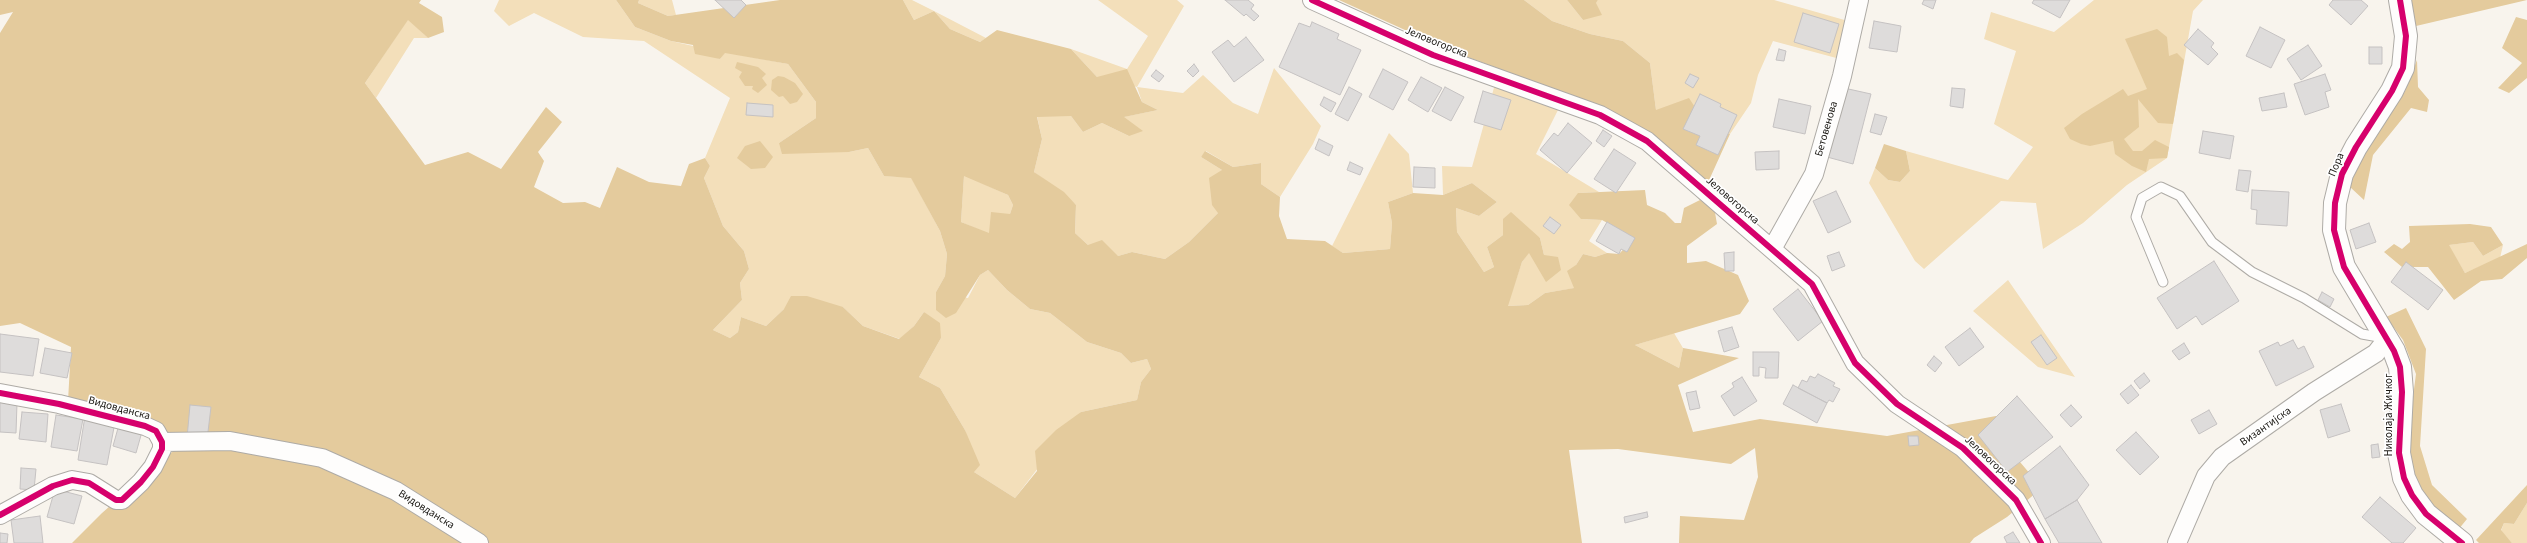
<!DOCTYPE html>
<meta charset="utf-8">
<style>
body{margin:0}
canvas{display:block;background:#f8f4ed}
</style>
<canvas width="2527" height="543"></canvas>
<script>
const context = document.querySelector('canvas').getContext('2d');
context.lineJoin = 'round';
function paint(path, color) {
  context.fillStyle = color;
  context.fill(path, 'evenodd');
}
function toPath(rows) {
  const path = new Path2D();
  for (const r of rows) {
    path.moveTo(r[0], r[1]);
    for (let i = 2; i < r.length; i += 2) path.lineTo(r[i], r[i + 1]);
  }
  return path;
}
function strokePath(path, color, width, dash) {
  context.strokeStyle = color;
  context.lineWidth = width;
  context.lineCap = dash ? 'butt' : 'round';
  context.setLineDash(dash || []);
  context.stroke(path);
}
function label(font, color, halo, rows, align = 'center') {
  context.font = font + ' "Source Sans 3",sans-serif';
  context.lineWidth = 3.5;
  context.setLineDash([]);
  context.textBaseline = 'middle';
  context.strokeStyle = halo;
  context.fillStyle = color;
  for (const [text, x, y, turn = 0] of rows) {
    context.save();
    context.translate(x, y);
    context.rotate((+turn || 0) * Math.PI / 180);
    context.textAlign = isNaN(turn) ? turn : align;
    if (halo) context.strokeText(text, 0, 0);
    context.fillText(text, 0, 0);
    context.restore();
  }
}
const green = toPath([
 [499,0,616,0,635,27,671,41,693,46,720,59,725,52,788,64,816,102,816,118,779,143,849,152,868,148,884,176,911,177,940,231,947,254,945,276,936,292,968,298,980,275,988,270,1007,290,1030,309,1050,313,1087,342,1121,353,1131,363,1147,359,1151,369,1141,382,1137,400,1081,412,1015,498,974,472,965,430,940,388,919,377,941,338,924,312,914,326,900,339,863,326,843,307,784,309,766,326,741,317,738,332,730,338,713,330,742,300,740,283,749,269,744,251,723,226,704,178,710,166,705,158,730,98,644,41,583,37,534,13,509,26,494,11],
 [639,0,672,0,676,15,668,16,638,3],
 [903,0,912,0,934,11,986,38,980,42,950,29,934,11,914,20],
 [1098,0,1177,0,1184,6,1137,87,1183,93,1203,75,1233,103,1258,114,1274,68,1321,126,1313,144,1280,197,1261,184,1261,163,1233,167,1206,151,1201,157,1222,170,1218,213,1189,242,1165,259,1132,252,1118,256,1088,245,1075,233,1076,205,1034,172,1042,139,1037,116,1071,116,1083,132,1102,123,1129,136,1123,117,1158,110,1142,102,1137,87,1097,77,1071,49,1127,69,1148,36],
 [1524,0,1567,0,1583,20,1598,0,1774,0,1848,21,1840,59,1773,41,1758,75,1751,103,1730,134,1712,134,1656,110,1650,63,1623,41,1590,34,1552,21],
 [2094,0,2203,0,2193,11,2167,158,2127,185,2083,223,2043,249,2036,203,2001,201,1924,269,1915,261,1869,183,1875,168,1888,180,1900,182,1910,171,1906,151,2008,180,2033,147,1994,124,2016,51,1984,39,1991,12,2054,32],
 [408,19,428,38,414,38,376,98,365,83],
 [1495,84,1560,106,1536,154,1599,192,1578,193,1581,219,1602,220,1589,241,1607,253,1595,257,1583,254,1576,265,1575,288,1545,293,1528,305,1507,306,1522,262,1529,252,1544,255,1540,238,1503,219,1503,235,1487,247,1494,267,1484,272,1457,232,1456,208,1479,216,1497,202,1472,183,1443,195,1442,166,1472,167],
 [1389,133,1409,154,1413,193,1388,202,1392,223,1390,249,1343,253,1332,246],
 [964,175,1008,195,1013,205,1010,214,989,234,961,222],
 [2473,242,2483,256,2503,245,2500,258,2465,273,2448,245],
 [2008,280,2075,377,2038,367,1973,311],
 [1674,333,1683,348,1679,368,1635,345],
 [2527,503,2527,543,2512,543,2501,531,2504,523,2514,524]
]);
const forest = toPath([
 [0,0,421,0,419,3,442,17,444,32,428,38,408,20,365,83,425,165,468,152,501,169,546,107,562,122,538,152,544,161,534,187,563,203,585,202,600,208,617,167,649,182,681,186,689,164,705,158,710,166,704,178,723,226,744,251,749,269,740,283,742,300,713,330,730,338,738,332,741,317,766,326,784,309,791,296,807,296,843,307,863,326,899,339,914,326,924,312,940,323,941,338,919,377,940,388,965,430,980,465,974,472,1015,498,1037,471,1035,451,1056,430,1081,412,1137,400,1141,382,1151,369,1147,359,1131,363,1121,353,1087,342,1050,313,1030,309,1007,290,988,270,980,275,956,313,946,318,936,310,936,292,945,276,947,254,940,231,911,178,884,176,868,148,849,152,782,154,779,143,816,118,816,102,788,64,725,53,720,59,695,54,693,45,671,41,635,27,616,0,639,0,638,3,668,16,780,0,903,0,914,20,934,11,950,29,980,42,997,30,1071,49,1097,77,1127,69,1142,102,1158,110,1124,117,1143,131,1129,136,1102,123,1083,132,1071,116,1037,117,1042,139,1034,172,1064,192,1076,205,1075,233,1088,245,1102,240,1118,256,1132,252,1165,259,1189,242,1218,213,1212,205,1209,178,1222,170,1201,157,1205,151,1233,167,1261,163,1261,184,1280,197,1279,216,1287,239,1325,241,1343,253,1390,249,1392,223,1388,202,1413,193,1443,195,1472,183,1497,202,1479,216,1456,208,1457,232,1484,272,1494,267,1487,247,1503,235,1503,219,1511,212,1540,238,1544,255,1558,257,1561,270,1546,282,1529,253,1522,262,1508,306,1528,305,1545,293,1574,288,1567,271,1576,265,1583,254,1595,257,1607,253,1619,254,1634,238,1602,220,1581,219,1569,205,1578,193,1645,190,1647,205,1665,213,1675,223,1681,223,1684,208,1700,200,1641,129,1524,78,1449,50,1339,0,1524,0,1552,21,1590,34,1623,41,1650,63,1656,110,1689,98,1712,134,1730,134,1700,200,1714,207,1717,224,1687,246,1687,263,1706,261,1738,275,1749,301,1740,314,1635,345,1679,368,1683,348,1739,358,1678,385,1693,432,1760,419,1887,436,1996,416,2009,449,2042,488,2007,517,1974,538,1970,543,1679,543,1680,516,1744,520,1758,477,1755,448,1731,464,1618,449,1569,450,1582,543,72,543,102,513,187,439,68,401,71,347,20,323,0,326,0,33,13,12,0,15],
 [964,176,1008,195,1013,205,1010,214,991,212,989,233,961,222],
 [1567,0,1598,0,1596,3,1602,15,1583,20],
 [2408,0,2527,0,2416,26],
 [2516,17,2527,20,2527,78,2509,93,2498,88,2522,63,2502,48],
 [2157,29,2167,37,2169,56,2177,53,2184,60,2173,124,2158,123,2138,99,2139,127,2124,139,2133,151,2142,151,2155,140,2169,147,2167,158,2149,159,2146,172,2132,166,2115,154,2113,141,2090,146,2081,144,2070,139,2064,128,2082,114,2123,89,2128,96,2147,89,2125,39],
 [2417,60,2418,87,2429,100,2427,112,2411,108,2373,155,2364,200,2350,187,2360,157,2405,91],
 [737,62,758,67,766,74,762,78,767,85,758,93,752,89,753,86,745,86,739,77,742,72,735,68],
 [778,76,784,77,795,83,803,94,797,102,790,104,783,96,779,97,771,90,772,80],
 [760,141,773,157,765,168,751,169,737,158,745,146],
 [1884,144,1906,151,1910,171,1900,182,1888,180,1875,168],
 [2470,224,2491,227,2503,245,2483,256,2473,242,2449,245,2465,273,2527,244,2527,258,2502,279,2481,281,2454,300,2428,267,2402,267,2384,252,2394,244,2402,249,2410,242,2409,226],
 [2406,308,2426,349,2420,446,2432,485,2467,519,2458,530,2432,511,2415,485,2409,457,2411,412,2416,374,2403,340,2386,317],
 [2527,485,2527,503,2514,524,2504,523,2501,530,2512,543,2479,543,2476,540]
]);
const building = toPath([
 [715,0,741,0,746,5,734,18,715,0],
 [1225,0,1248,0,1254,5,1251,9,1259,16,1254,21,1246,14,1244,16,1225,0],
 [1924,0,1936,0,1933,9,1922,4,1924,0],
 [2034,0,2070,0,2060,18,2032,3,2034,0],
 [2333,0,2361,0,2368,6,2351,25,2329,5,2333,0],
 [1803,13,1839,24,1830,53,1794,42,1803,13],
 [1874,21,1901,26,1897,52,1869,48,1874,21],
 [1312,22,1339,34,1337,39,1361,50,1340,95,1279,67,1299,23,1310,27,1312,22],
 [2260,27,2285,40,2271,68,2246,56,2260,27],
 [2198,29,2214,43,2211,47,2218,54,2208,65,2184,45,2198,29],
 [1246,37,1264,60,1234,82,1212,52,1228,40,1234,47,1246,37],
 [2308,45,2322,66,2301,80,2287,59,2308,45],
 [2369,47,2382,47,2382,64,2369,64,2369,47],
 [1779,49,1786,51,1784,61,1776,60,1779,49],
 [1194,64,1199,71,1193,77,1187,71,1194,64],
 [1383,69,1408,82,1393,110,1369,97,1383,69],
 [1156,70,1164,76,1159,82,1151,76,1156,70],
 [1690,74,1699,78,1693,88,1685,83,1690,74],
 [2325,74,2331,90,2325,92,2329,107,2305,115,2294,84,2325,74],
 [1421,77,1442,88,1428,112,1408,100,1421,77],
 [1349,87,1362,94,1348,121,1335,114,1349,87],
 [1445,87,1464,97,1451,121,1432,111,1445,87],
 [1844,88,1871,94,1853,164,1827,157,1844,88],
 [1952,88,1965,89,1963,108,1950,106,1952,88],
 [1483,91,1511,100,1501,130,1474,122,1483,91],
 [2284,93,2287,107,2262,111,2259,98,2284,93],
 [1700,94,1721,104,1720,107,1737,115,1718,155,1696,145,1700,136,1683,129,1700,94],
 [1324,97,1336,103,1331,112,1320,105,1324,97],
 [1779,99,1811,106,1805,134,1773,127,1779,99],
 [747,103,773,105,773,117,746,115,747,103],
 [1875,114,1887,117,1881,135,1870,132,1875,114],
 [1568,123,1592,143,1567,173,1540,150,1554,133,1558,136,1568,123],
 [1603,130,1612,136,1604,147,1596,141,1603,130],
 [2203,131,2234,136,2230,159,2199,153,2203,131],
 [1319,139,1333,146,1329,156,1315,149,1319,139],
 [1614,149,1636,163,1616,193,1594,179,1614,149],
 [1779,151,1779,169,1756,170,1755,152,1779,151],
 [1350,162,1363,168,1360,175,1347,170,1350,162],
 [1414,167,1435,168,1435,188,1413,187,1414,167],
 [2239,170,2251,171,2248,192,2236,190,2239,170],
 [2252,190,2289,192,2287,226,2256,224,2257,210,2251,209,2252,190],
 [1836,191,1851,222,1828,233,1813,201,1836,191],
 [1550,217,1561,225,1554,234,1543,226,1550,217],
 [1607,222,1635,238,1627,252,1621,249,1619,254,1596,241,1607,222],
 [2369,223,2376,242,2356,249,2350,230,2369,223],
 [1734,252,1734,271,1725,271,1724,253,1734,252],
 [1839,252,1845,266,1832,271,1827,256,1839,252],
 [2214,261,2239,301,2202,325,2196,316,2177,329,2157,298,2214,261],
 [2406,262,2443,290,2428,310,2391,282,2406,262],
 [1798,289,1823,321,1798,341,1773,309,1798,289],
 [2322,292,2334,299,2330,307,2318,300,2322,292],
 [1732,327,1739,347,1724,352,1718,331,1732,327],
 [1970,328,1984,347,1959,366,1945,347,1970,328],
 [0,334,39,339,33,376,0,372,0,334],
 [2041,335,2057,358,2047,365,2031,342,2041,335],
 [2293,340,2298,349,2304,346,2314,367,2276,386,2259,351,2278,342,2280,346,2293,340],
 [2184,343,2190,353,2179,360,2172,351,2184,343],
 [45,348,72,353,67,378,40,373,45,348],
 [1753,352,1779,352,1778,378,1765,378,1766,368,1759,367,1759,376,1753,376,1753,352],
 [1934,356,1942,363,1935,372,1927,365,1934,356],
 [2144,373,2150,381,2140,389,2134,381,2144,373],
 [1818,374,1835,383,1833,386,1840,389,1833,402,1829,400,1827,403,1798,388,1802,380,1807,382,1810,376,1815,378,1818,374],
 [1742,377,1757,401,1734,416,1721,396,1734,387,1732,383,1742,377],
 [1793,385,1827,403,1817,423,1783,404,1793,385],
 [2131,385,2139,395,2128,404,2120,394,2131,385],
 [1696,391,1700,408,1690,410,1686,393,1696,391],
 [2017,396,2053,437,2007,472,1978,435,2017,396],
 [0,402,17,403,16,433,0,432,0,402],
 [2341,404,2350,431,2328,438,2320,410,2341,404],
 [190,405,211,407,207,440,187,438,190,405],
 [2071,405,2082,417,2071,427,2060,415,2071,405],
 [2209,410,2217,424,2199,434,2191,420,2209,410],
 [22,412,48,414,46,442,19,439,22,412],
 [56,415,83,419,77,451,51,447,56,415],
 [85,416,115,422,107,465,78,460,85,416],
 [120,421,143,428,136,453,113,446,120,421],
 [2136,432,2159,457,2140,475,2116,450,2136,432],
 [1908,436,1918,436,1919,445,1909,446,1908,436],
 [2378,444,2380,457,2372,458,2371,445,2378,444],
 [2060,446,2089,485,2077,500,2045,519,2023,476,2060,446],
 [21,468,36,469,34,490,20,489,21,468],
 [55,489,82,496,74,524,47,517,55,489],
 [2380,497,2416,528,2403,543,2392,543,2362,517,2380,497],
 [2077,500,2102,543,2059,543,2045,519,2077,500],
 [1647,512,1648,517,1625,523,1624,517,1647,512],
 [40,516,43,543,14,543,11,520,40,516],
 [2013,532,2020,543,2007,543,2004,537,2013,532],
 [0,533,8,534,7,543,0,543,0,533]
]);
const service = toPath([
 [2163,282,2136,217,2142,198,2161,187,2180,196,2212,242,2252,272,2304,298,2362,334,2384,338]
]);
const minor = toPath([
 [1312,0,1433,55,1600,115,1647,141,1812,284,1855,363,1897,404,1963,448,2016,500,2041,543],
 [1772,249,1814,174,1842,76,1859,0],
 [0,393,59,404,145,426,156,431,162,442,162,449,153,467,141,482,122,500,116,500,89,483,72,480,53,486,0,515],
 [162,442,230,441,322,458,396,491,479,543],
 [2177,543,2206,476,2222,457,2314,392,2376,353,2387,339]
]);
const tertiary = toPath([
 [2400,0,2406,36,2403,68,2392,91,2356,147,2342,174,2335,203,2334,230,2344,267,2394,351,2400,367,2402,392,2399,453,2404,478,2412,495,2426,514,2462,543]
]);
const cycleway = toPath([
 [1312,0,1433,55,1600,115,1647,141,1812,284,1855,363,1897,404,1963,448,2016,500,2041,543],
 [2400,0,2406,36,2403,68,2392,91,2356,147,2342,174,2335,203,2334,230,2344,267,2394,351,2400,367,2402,392,2399,453,2404,478,2412,495,2426,514,2462,543],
 [0,393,59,404,145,426,156,431,162,442,162,449,153,467,141,482,122,500,116,500,89,483,72,480,53,486,0,515]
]);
const streetNames = [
 ["Јеловогорска",1436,43,22],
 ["Бетовенова",1827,129,-74],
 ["Пора",2337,165,-67],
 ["Јеловогорска",1732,201,41],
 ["Видовданска",119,409,15],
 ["Николаја Жичког",2390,415,-90],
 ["Византијска",2266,427,-35],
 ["Јеловогорска",1990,461,43],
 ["Видовданска",426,510,32]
];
paint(green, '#f3dfba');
paint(forest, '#e4cb9d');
paint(building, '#dedcdb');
strokePath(building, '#c5c2c2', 1);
strokePath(service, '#aeaba6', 11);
strokePath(minor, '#aeaba6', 20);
strokePath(tertiary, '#aeaba6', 24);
strokePath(service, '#fefdfc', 9);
strokePath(minor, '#fefdfc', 18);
strokePath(tertiary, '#fefdfc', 22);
strokePath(cycleway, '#d6006c', 6);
label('11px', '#191611', '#fff', streetNames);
</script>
